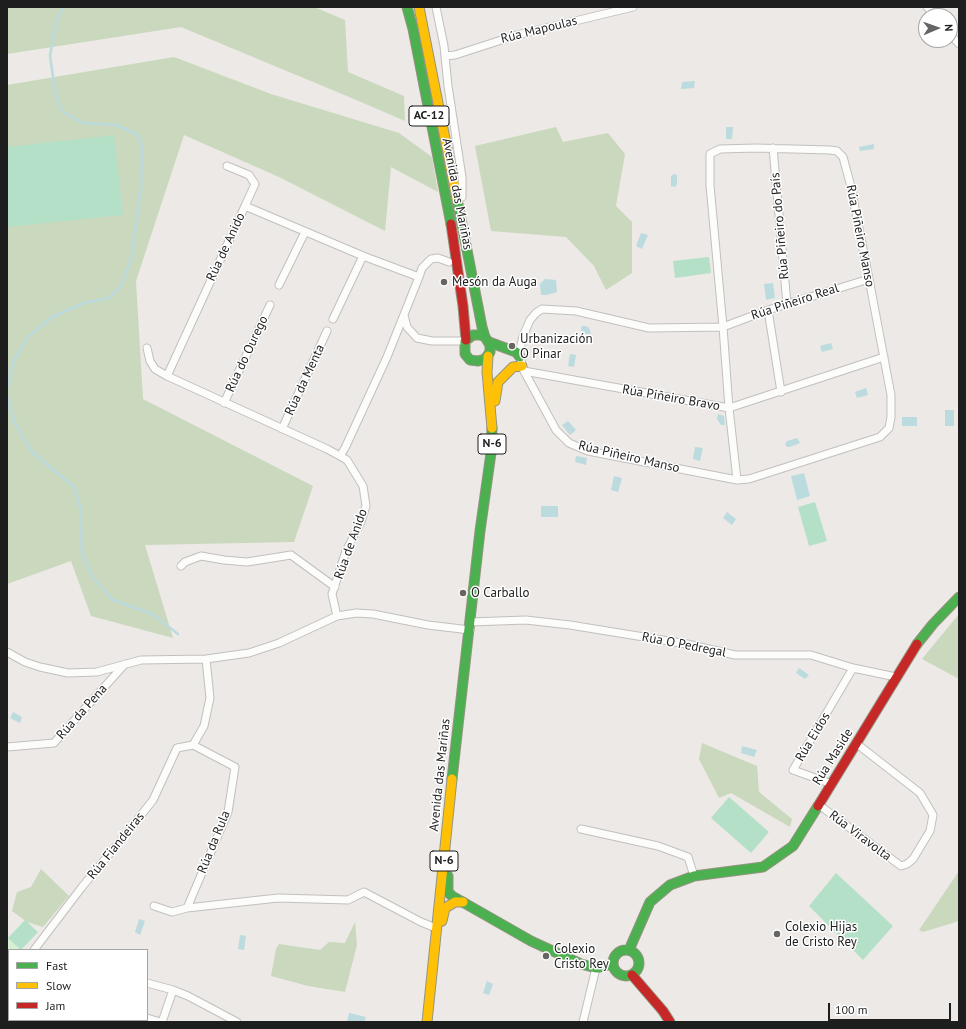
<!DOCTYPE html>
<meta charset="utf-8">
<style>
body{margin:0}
#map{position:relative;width:966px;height:1029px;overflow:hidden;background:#ece9e6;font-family:"PT Sans",sans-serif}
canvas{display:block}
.frame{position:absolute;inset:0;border:8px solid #1e1e1e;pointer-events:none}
.legend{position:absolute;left:8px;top:949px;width:140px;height:72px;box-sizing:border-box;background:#fff;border:1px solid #a5a5a5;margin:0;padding:5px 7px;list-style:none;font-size:12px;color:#1e1e1e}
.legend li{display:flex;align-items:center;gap:8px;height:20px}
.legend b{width:20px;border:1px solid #a5a5a5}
.north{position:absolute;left:918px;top:8px;width:40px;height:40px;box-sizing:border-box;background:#fff;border:1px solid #a5a5a5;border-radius:50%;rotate:88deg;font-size:11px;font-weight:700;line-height:16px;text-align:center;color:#1e1e1e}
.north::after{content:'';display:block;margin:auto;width:14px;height:18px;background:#666564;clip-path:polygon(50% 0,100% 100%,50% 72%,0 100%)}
.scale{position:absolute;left:828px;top:1003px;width:123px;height:18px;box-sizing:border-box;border:2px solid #1e1e1e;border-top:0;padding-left:5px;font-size:12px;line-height:14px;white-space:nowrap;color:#1e1e1e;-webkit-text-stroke:3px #fff;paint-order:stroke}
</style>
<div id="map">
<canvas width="966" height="1029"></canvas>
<div class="frame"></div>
<ul class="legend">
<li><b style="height:5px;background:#4caf50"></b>Fast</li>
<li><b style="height:5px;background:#ffc107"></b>Slow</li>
<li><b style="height:5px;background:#c62828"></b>Jam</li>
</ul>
<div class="north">N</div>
<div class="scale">100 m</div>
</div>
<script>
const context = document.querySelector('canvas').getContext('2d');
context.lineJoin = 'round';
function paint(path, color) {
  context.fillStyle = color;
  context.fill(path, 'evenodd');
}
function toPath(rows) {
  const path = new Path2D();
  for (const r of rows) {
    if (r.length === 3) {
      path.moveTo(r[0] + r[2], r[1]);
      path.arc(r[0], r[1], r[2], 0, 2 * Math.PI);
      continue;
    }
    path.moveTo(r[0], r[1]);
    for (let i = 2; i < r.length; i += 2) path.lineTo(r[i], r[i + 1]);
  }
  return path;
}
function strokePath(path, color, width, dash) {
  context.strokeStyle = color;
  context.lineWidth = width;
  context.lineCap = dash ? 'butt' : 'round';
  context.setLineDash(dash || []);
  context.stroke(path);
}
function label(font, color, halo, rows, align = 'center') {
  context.font = font + ' "PT Sans",sans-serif';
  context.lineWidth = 3;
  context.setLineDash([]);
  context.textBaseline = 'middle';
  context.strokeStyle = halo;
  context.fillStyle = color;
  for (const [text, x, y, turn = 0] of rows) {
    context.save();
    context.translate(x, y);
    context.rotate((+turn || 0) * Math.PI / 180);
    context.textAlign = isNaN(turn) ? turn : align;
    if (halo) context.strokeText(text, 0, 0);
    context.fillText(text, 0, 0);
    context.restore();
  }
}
const forest = toPath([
 [7,7,314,7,345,20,348,72,404,96,405,121,354,99,181,27,7,54],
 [174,57,271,94,399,133,432,157,438,192,391,167,385,231,279,177,184,135,136,281,143,399,313,486,294,542,145,545,173,638,91,616,71,561,7,584,7,85],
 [556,127,563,142,608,133,625,154,616,206,632,222,632,273,606,290,594,266,566,237,491,231,475,146],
 [959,614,959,679,922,659],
 [702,743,757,766,759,792,792,819,790,827,731,793,719,798,699,759],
 [41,869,69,896,43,927,27,922,12,911,17,892,31,887],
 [959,871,959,921,923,932,919,930],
 [355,922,357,945,345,992,308,986,271,976,276,949,279,944,320,950,329,942,345,943]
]);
const park = toPath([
 [7,937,21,949,9,950,9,952,7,951]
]);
const pitch = toPath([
 [114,135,123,215,7,227,7,147],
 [709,257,711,273,675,278,673,261],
 [815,502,827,541,809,546,798,507],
 [729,797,769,832,751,853,711,818],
 [836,873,893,926,863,960,809,906],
 [25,920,38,932,21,950,8,938]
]);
const water = toPath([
 [695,81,694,88,681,89,682,82],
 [726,127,733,127,732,139,726,139],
 [874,144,874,149,860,151,859,147],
 [674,174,677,175,677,184,675,187,671,186,671,176],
 [641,233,648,235,642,249,636,246],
 [545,279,556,280,557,292,547,295,541,295,540,284],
 [773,283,775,298,766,300,764,284],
 [582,326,586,326,589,328,591,333,587,335,583,333,581,330],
 [831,343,833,349,822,352,820,346],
 [570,354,576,355,574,367,568,366],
 [866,388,868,395,857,398,855,392],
 [945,410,954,410,954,426,945,426],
 [718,414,724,416,725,425,721,425,717,419],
 [902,417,917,417,917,426,902,426],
 [568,421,576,430,570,435,562,425],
 [797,438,800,443,790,447,787,447,785,444,787,441],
 [695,447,703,448,700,461,693,459],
 [576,456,587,458,586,465,575,462],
 [804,473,810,496,797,500,791,476],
 [614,476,622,478,618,492,611,490],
 [541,506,558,506,558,517,541,517],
 [727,512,736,519,732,525,723,518],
 [799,668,809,675,805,679,796,673],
 [13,712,22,717,20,723,10,718],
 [742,746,757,750,754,757,741,753],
 [139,919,145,921,140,935,135,932],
 [240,935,246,936,244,950,238,949],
 [487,981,493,984,489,995,483,993],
 [349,1013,366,1017,364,1022,347,1022]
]);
const stream = toPath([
 [7,390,13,362,29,336,52,317,84,303,109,298,121,286,132,256,141,186,142,146,137,134,116,125,83,123,61,111,55,90,50,56,56,21,63,7],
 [7,396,14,422,32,452,75,488,80,507,82,553,93,578,113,600,152,614,178,634],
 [35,1022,35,1020]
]);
const street = toPath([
 [436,7,444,46,448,86,462,177,462,197],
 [927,7,935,16],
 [950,34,959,44],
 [445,56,455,55,517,35,633,7],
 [773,148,787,304],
 [227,166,249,175,255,184,245,206],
 [245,206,363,256,419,277,387,357,345,448,340,456,327,449,167,376,245,206],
 [419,277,422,268,431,259,438,258,449,262],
 [279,285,305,232],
 [768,310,781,392],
 [404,315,407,327,417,338,432,341,465,341],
 [333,319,363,256],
 [147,348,150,361,155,369,167,376],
 [524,371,729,408,884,357],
 [224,403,270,305],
 [282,429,327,331],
 [737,480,729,408,723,327,710,185,710,154,720,149,756,148,830,150,837,151,843,157,850,183,869,279,891,395,891,417,889,428,880,437,749,479,737,480,588,451,569,443,556,430,524,371,520,357,520,349,523,336,530,320,536,313,542,309,576,311,649,328,723,327,768,310,869,279],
 [181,566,185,562,201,556,224,560,247,562,291,555,335,587],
 [337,616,332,594,346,551,361,522,366,506,363,486,347,460,340,456],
 [470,622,526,620,570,625,687,644,735,655,811,655,853,668,896,677],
 [7,652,25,662,40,667,68,673,97,672,141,660,206,659,249,653,279,643,337,616,356,613,373,614,428,625,470,630],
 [193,745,204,726,210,698,206,659],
 [7,747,54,743,125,664],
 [832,784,793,770,853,668],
 [819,805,901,866,907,864,913,859,930,831,933,815,920,793,857,744],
 [581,829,658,846,688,857,694,876],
 [154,906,172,912,187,908,278,898,348,900,364,892,421,922,436,928],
 [187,908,228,812,235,767,193,745],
 [34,950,82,887,130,829,153,800,177,748,193,745],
 [7,970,9,971],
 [147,983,173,990,188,996,237,1022],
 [147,1018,160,1022],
 [162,1022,173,990],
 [583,1022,596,968]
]);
const fast = toPath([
 [407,7,413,29,451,224],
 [457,199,482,327,485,337,490,345,490,352,485,359,478,361,470,360,465,354,465,341,473,335,481,335,485,337],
 [489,342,516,352,520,357],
 [917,644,933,624,959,597],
 [452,779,480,531,491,453,492,428],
 [448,876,448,892,452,896,531,941,581,964,596,968,613,964],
 [629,950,650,902,670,885,694,876,763,867,793,846,818,806],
 [626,963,13]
]);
const slow = toPath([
 [419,7,457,199],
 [488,356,487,372,492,428],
 [495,401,498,382,513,367,522,366],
 [442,921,445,908,455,902,463,902],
 [427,1022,452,779]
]);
const jam = toPath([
 [451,224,463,306,466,340],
 [818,806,917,644],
 [632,975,663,1011,670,1022]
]);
const markers = [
 [444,282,4,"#666564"],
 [512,346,4,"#666564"],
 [463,593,4,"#666564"],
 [777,934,4,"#666564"],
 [546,956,4,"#666564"]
];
const shields = [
 [429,116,40],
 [492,444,28],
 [444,861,28]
];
const shieldNames = [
 ["AC-12",429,116],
 ["N-6",492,444],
 ["N-6",444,861]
];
const streetNames = [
 ["Rúa Mapoulas",539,30,-14],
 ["Avenida das Mariñas",457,194,79],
 ["Rúa Piñeiro do País",780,226,-95],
 ["Rúa Piñeiro Manso",860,236,79],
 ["Rúa de Anido",226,247,-65],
 ["Rúa Piñeiro Real",795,302,-18],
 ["Rúa do Ourego",247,354,-65],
 ["Rúa da Menta",305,380,-65],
 ["Rúa Piñeiro Bravo",671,398,10],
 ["Rúa Piñeiro Manso",629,457,13],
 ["Rúa de Anido",351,544,-70],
 ["Rúa O Pedregal",684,645,11],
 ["Rúa da Pena",82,712,-48],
 ["Rúa Eidos",813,737,-59],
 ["Rúa Maside",833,757,-58],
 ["Avenida das Mariñas",440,775,-84],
 ["Rúa Viravolta",860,836,37],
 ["Rúa da Rula",214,842,-68],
 ["Rúa Fiandeiras",116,846,-51]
];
const poiNames = [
 ["Mesón da Auga",452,282],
 ["Urbanización",520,339],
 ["O Pinar",520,354],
 ["O Carballo",471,593],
 ["Colexio Hijas",785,927],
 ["de Cristo Rey",785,942],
 ["Colexio",554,949],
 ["Cristo Rey",554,964]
];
paint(forest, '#cad8bd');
paint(park, '#d7f0d3');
paint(pitch, '#b4e0c8');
paint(water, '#bcdbde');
strokePath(stream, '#bcdbde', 2.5);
strokePath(street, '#c2c0bf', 9);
strokePath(fast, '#959480', 11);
strokePath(slow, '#959480', 11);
strokePath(jam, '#959480', 11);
strokePath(street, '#fcfcfb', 7);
strokePath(fast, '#4caf50', 9);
strokePath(slow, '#ffc107', 9);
strokePath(jam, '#c62828', 9);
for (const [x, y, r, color] of markers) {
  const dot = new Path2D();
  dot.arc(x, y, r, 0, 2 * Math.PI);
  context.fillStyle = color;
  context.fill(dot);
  strokePath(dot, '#fff', 1.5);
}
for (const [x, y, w] of shields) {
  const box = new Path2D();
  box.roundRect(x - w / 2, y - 10, w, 20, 3);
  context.fillStyle = '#fff';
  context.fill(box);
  strokePath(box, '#1e1e1e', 1);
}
label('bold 12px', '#1e1e1e', null, shieldNames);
label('13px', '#1e1e1e', '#fff', streetNames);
label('13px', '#1e1e1e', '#fff', poiNames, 'left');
</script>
